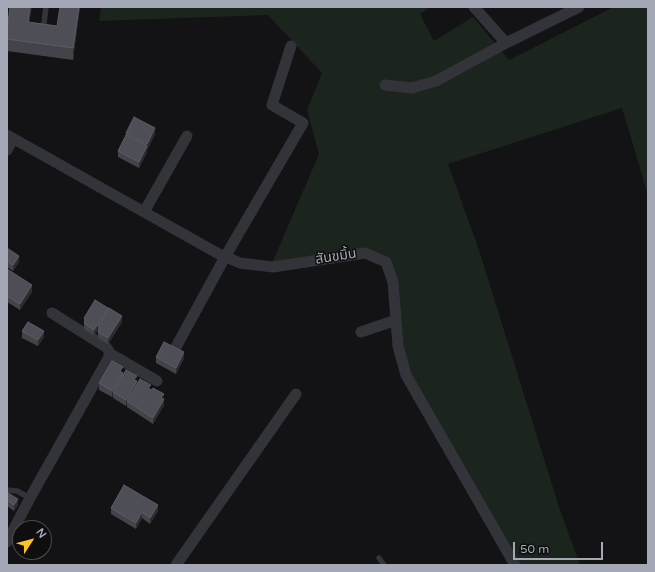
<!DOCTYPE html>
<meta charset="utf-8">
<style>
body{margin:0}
#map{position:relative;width:655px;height:572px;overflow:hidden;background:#131214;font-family:"Varela Round",sans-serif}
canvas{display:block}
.frame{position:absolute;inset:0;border:8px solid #a3a7b6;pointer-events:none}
.north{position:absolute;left:12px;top:520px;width:40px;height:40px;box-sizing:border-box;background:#0e0e0f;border:1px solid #4a4b52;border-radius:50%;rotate:54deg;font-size:11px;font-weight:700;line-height:16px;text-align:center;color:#a3a7b6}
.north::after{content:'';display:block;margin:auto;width:14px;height:18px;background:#fec421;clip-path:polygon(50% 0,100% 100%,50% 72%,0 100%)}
.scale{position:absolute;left:513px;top:542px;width:90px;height:18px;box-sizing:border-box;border:2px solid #a3a7b6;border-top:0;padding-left:5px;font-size:12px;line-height:14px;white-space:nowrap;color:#a3a7b6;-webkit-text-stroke:3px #0e0e0f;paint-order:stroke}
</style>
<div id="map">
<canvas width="655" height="572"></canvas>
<div class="frame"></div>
<div class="north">N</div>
<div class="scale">50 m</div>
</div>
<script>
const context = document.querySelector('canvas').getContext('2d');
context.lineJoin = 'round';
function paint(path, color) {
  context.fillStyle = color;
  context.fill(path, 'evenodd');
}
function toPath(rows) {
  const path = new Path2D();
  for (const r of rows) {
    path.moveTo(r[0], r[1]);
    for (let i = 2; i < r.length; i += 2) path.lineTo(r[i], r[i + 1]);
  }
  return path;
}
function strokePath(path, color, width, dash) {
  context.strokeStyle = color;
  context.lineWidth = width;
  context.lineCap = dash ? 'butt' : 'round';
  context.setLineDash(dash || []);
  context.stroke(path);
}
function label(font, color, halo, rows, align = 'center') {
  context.font = font + ' "Varela Round","Noto Sans Thai",sans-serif';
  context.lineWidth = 3;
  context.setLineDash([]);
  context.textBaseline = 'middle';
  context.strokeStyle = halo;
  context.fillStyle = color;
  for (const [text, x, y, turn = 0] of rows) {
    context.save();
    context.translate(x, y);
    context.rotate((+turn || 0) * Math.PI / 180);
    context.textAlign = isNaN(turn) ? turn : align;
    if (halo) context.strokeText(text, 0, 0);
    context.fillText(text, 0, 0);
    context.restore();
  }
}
const green = toPath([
 [101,7,431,7,420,14,434,41,473,17,509,60,614,7,648,7,648,195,622,108,448,164,479,250,559,507,580,565,515,565,406,375,386,262,365,253,269,270,319,154,307,110,322,73,268,15,99,21]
]);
const lane = toPath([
 [44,23,46,7],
 [7,490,17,491,30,498],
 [379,558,384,565]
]);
const street = toPath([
 [474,7,506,43],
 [385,85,412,88,436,81,506,43,579,7],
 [7,135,217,253,240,263,273,267,365,253,386,262,393,282,398,346,406,375,515,565],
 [7,150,13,139],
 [144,212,187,136],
 [361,332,396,320],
 [176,347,225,257,303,123,272,105,291,46],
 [109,353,157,381],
 [7,542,30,498,109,357,109,351,106,347,52,313],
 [176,565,296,394]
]);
const wall = toPath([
 [80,7,73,60,7,51,7,30,30,22,57,26],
 [126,133,155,134,147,150,147,152,139,168,118,157,118,151,126,135],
 [7,248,19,262,13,271,7,267],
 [7,269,32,292,20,310,7,302],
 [108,310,122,322,108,344,98,338,98,330,94,336,84,329,84,318],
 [22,331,44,337,38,346,22,338],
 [156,357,184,358,176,374,156,363],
 [123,373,123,375,137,381,137,384,151,390,164,399,164,405,153,424,127,407,127,404,126,406,113,398,113,396,112,397,99,390,99,383],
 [7,495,18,505,14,511,7,506],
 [111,508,158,511,150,524,142,518,136,529,111,514]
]);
const shadedWall = toPath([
 [30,7,32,7,28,33,28,22],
 [79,7,80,7,73,60,73,48],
 [155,128,155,134,147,150,147,152,139,168,139,162,147,146,147,144],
 [19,256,19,262,13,271,13,265],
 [32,285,32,292,20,310,20,304],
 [108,308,108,314,98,326,98,330,94,336,94,330],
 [122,316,122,322,108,344,108,338],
 [44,331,44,337,38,346,38,340],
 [184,352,184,358,176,374,176,368],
 [123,373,123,379,113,392,113,396,112,397,112,391],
 [137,381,137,387,127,401,127,404,126,406,126,400],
 [164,399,164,405,153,424,153,418],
 [18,499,18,505,14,511,14,505],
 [158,505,158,511,150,524,150,518],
 [142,512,142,518,136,529,136,523]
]);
const building = toPath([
 [10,7,30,7,28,22,57,26,60,7,79,7,73,48,7,39,7,30,10,7],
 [134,117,155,128,147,144,126,133,134,117],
 [126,135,147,146,139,162,118,151,126,135],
 [7,248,19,256,13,265,7,261,7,248],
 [7,269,32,285,20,304,7,296,7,269],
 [95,300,108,308,94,330,84,323,86,320,84,318,95,300],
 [109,308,122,316,108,338,98,332,100,328,98,326,109,308],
 [28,322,44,331,38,340,22,331,28,322],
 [164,342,184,352,176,368,156,357,164,342],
 [112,361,123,367,120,371,123,373,112,391,99,383,112,361],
 [126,370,137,376,134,380,137,381,126,400,113,392,126,370],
 [140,379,151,385,148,388,152,390,153,388,164,394,161,398,164,399,153,418,127,401,140,379],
 [124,485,158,505,150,518,142,512,136,523,111,508,124,485],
 [8,493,18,499,14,505,7,500,7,495,8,493]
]);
const streetNames = [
 ["สันขมิ้น",336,257,-9]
];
paint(green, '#1c241e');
strokePath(lane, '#33343a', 5.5);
strokePath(street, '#33343a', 11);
paint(wall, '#43434a');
paint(shadedWall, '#2c2b30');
paint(building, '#4e4e56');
strokePath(building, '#5b5c65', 1);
label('14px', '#a3a7b6', '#0e0e0f', streetNames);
</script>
